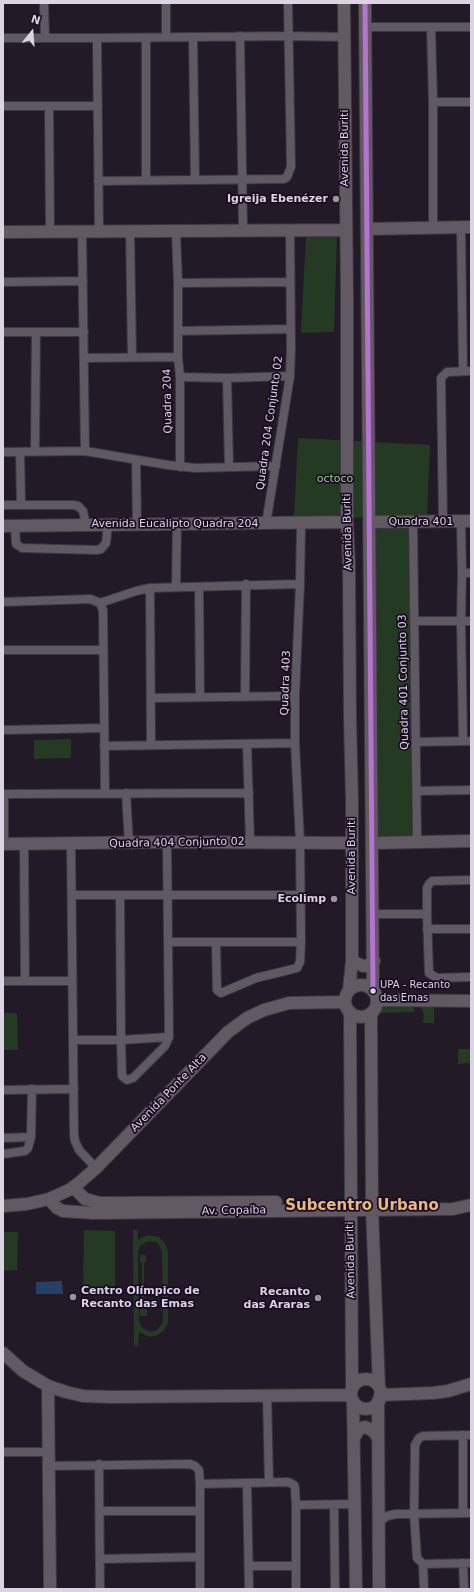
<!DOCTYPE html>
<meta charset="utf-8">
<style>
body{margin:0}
#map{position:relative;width:474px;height:1592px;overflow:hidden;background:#221b27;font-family:"DejaVu Sans",sans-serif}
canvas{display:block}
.frame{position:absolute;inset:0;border:4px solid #dcd4e3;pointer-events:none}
.north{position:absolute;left:12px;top:12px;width:40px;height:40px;-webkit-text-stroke:3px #190c22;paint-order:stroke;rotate:17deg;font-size:11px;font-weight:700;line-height:16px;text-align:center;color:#dcd4e3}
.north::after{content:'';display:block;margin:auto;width:14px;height:18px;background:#dcd4e3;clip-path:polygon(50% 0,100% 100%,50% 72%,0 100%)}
</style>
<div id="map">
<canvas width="474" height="1592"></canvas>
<div class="frame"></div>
<div class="north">N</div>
</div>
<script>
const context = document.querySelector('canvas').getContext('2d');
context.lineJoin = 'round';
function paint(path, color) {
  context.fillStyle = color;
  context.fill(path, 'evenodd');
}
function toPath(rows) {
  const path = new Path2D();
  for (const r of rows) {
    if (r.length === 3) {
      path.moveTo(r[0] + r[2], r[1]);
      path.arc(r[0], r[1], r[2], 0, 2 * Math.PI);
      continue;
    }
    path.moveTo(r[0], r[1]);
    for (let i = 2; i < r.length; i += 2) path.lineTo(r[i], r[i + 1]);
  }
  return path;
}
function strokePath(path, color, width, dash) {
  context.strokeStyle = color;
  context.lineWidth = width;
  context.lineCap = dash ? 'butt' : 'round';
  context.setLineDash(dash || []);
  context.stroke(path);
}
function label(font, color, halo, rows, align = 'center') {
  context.font = font + ' "DejaVu Sans",sans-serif';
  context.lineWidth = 3.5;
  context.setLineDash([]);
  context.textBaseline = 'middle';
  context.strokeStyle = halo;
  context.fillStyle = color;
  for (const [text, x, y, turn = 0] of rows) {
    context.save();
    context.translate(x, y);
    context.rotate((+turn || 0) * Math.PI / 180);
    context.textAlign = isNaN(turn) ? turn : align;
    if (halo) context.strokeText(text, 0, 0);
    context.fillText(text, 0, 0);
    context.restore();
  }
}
const green = toPath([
 [306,236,337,236,334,332,301,333],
 [298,438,430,445,427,516,294,519],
 [375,526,408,527,412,835,376,837],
 [71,739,71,758,34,759,34,740],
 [380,1005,407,1005,414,1008,415,1012,380,1013],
 [423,1005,434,1005,434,1023,423,1023,424,1015,422,1009,421,1007],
 [3,1013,17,1013,18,1050,3,1050],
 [458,1049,471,1049,471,1063,458,1064],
 [84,1230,115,1231,115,1292,83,1293],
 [133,1230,138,1230,138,1240,147,1235,159,1237,165,1243,168,1251,168,1323,164,1330,158,1335,150,1337,139,1332,138,1346,134,1346],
 [148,1241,157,1242,162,1251,163,1322,157,1330,150,1332,141,1327,139,1320,138,1252,140,1246],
 [3,1232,18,1232,17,1270,3,1271],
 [140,1255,146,1255,146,1262,144,1262,144,1309,147,1309,147,1316,140,1316,140,1309,142,1309,142,1262,140,1262]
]);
const water = toPath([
 [62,1281,63,1294,36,1294,36,1282]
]);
const street = toPath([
 [44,3,45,38],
 [366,27,471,27],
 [431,27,433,102,433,228],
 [240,36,243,229],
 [166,37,166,3],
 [193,37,195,179],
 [3,38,97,38,288,36,345,37],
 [97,38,99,231],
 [146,38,146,179],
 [433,102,471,102],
 [3,106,98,106],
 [49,106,50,231],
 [98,181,284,179,287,177,291,167,288,3],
 [461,228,463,371],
 [82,232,85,451],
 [130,232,132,357],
 [176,232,178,283,178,357],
 [3,282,83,281],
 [178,283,290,282],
 [178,331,291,329],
 [3,332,84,332],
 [84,358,178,357,180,377,180,467],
 [180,377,227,378,290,376],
 [227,378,229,467],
 [3,452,85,451,168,465,195,468,276,466],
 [20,452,21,504],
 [35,452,36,332],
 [136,460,137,524],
 [3,505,73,505,78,506,83,511,86,525],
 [443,522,441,378,447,372,471,371],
 [461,522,462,573,461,621,463,741],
 [413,523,417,841],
 [266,524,290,376,291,348,290,230],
 [15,526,16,544,22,548,96,550,101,549,106,543,108,524],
 [462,573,471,573],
 [176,587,177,524],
 [199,587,200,697],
 [150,588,151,745],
 [3,602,90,599,100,603,103,610,105,792],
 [100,603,136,591,150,588,300,584],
 [414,621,471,621],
 [3,650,103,650],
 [245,697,246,584],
 [151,698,295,696],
 [3,730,104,728],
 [416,742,471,741],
 [247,744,250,842],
 [104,746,295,743],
 [417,791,471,790],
 [126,793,129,843],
 [3,794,249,793],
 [4,844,4,794],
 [24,844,25,981],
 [71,844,74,1135,75,1141,79,1150,96,1168],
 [471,880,432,881,429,884,427,888,427,914,429,973,437,978,471,977],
 [72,895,301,895],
 [120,895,121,1040,122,1076,127,1080,133,1078,165,1046,169,1037,167,842],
 [374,914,427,914],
 [427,929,471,929],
 [168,942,301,942],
 [216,942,217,990,221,993,256,978,293,969,297,968,300,962,301,942,300,842,295,743,295,696,300,584,301,524],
 [3,981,72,981],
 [73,1040,121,1040,169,1037],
 [3,1090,74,1089],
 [3,1138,31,1137,32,1089],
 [3,1154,25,1151,28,1148,31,1137],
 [267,1395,269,1482],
 [463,1435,463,1513],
 [3,1452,49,1452],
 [99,1464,100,1589],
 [49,1466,190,1464,195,1466,199,1470,200,1484,200,1589],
 [247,1483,249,1589],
 [200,1484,288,1482,294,1485,295,1488,296,1505,296,1589],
 [296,1505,356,1504],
 [334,1505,335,1589],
 [100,1511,200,1511],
 [379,1522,387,1516,396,1514,471,1513],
 [100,1559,200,1557],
 [463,1563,464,1589],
 [423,1564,471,1563],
 [249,1566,296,1566],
 [424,1589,423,1564,417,1558,414,1513,415,1445,419,1438,423,1436,471,1435]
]);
const secondary = toPath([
 [344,3,347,296,347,522,349,565,350,719,352,801,352,961,349,990],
 [365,3,373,991],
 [367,229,471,227],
 [3,232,346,230],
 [370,522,471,521],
 [3,526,347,522],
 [373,843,471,841],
 [3,844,167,842,351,843],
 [352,961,363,966,367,966,374,961],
 [361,1001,16],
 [377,1000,471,1001],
 [350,1012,352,1388],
 [371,1013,372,1209,379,1387],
 [73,1187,85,1199,100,1203,276,1202],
 [49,1199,57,1208,63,1211,93,1213,453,1209,471,1205],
 [3,1206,27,1204,49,1199,71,1189,80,1182,96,1168,228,1032,247,1018,264,1010,289,1003,345,1002],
 [3,1353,23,1371,48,1386,66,1392,83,1396,111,1397,351,1395],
 [366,1394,15],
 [48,1386,50,1589],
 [380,1395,433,1393,448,1391,471,1384],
 [353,1401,356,1589],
 [378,1401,379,1589],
 [355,1436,359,1429,365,1427,372,1430,377,1436]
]);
const bus1 = toPath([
 [365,3,373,991]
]);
const markers = [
 [336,199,4,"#9b93a1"],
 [334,899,4,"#9b93a1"],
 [373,991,3.5,"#dcd4e3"],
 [73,1297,4,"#9b93a1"],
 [318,1298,4,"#9b93a1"]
];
const busNames = [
 ["UPA - Recanto",380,985],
 ["das Emas",380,998]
];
const streetNames = [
 ["Avenida Buriti",345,148,-90],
 ["Quadra 204",168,401,-91],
 ["Quadra 204 Conjunto 02",270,423,-82],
 ["Quadra 401",421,522],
 ["Avenida Eucalipto Quadra 204",175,524],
 ["Avenida Buriti",348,532,-91],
 ["Quadra 401 Conjunto 03",404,682,-91],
 ["Quadra 403",286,683,-88],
 ["Quadra 404 Conjunto 02",177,843,-1],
 ["Avenida Buriti",352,856,-90],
 ["Avenida Ponte Alta",169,1093,-46],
 ["Av. Copaíba",234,1211,-1],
 ["Avenida Buriti",351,1260,-91]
];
const poiNames = [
 ["Igreija Ebenézer",328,199],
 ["Ecolimp",326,899],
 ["Centro Olímpico de",81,1291,"left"],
 ["Recanto das Emas",81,1304,"left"],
 ["Recanto",310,1292],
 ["das Araras",310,1305]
];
const parkNames = [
 ["octoco",335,479]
];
const districtNames = [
 ["Subcentro Urbano",362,1206]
];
paint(green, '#253a23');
paint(water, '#284064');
strokePath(street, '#3d3841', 10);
strokePath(secondary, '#3d3841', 14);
strokePath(street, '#5e5962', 8);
strokePath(secondary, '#625a63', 12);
strokePath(bus1, '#b673d3', 5);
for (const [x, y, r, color] of markers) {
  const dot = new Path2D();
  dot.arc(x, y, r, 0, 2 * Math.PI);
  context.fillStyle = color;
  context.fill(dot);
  strokePath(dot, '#190c22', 1.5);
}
label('10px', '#dcd4e3', '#190c22', busNames, 'left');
label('11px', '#dcd4e3', '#190c22', streetNames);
label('bold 11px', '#dcd4e3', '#190c22', poiNames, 'right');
label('11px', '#99cf90', '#190c22', parkNames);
label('bold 15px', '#eab978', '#190c22', districtNames);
</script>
